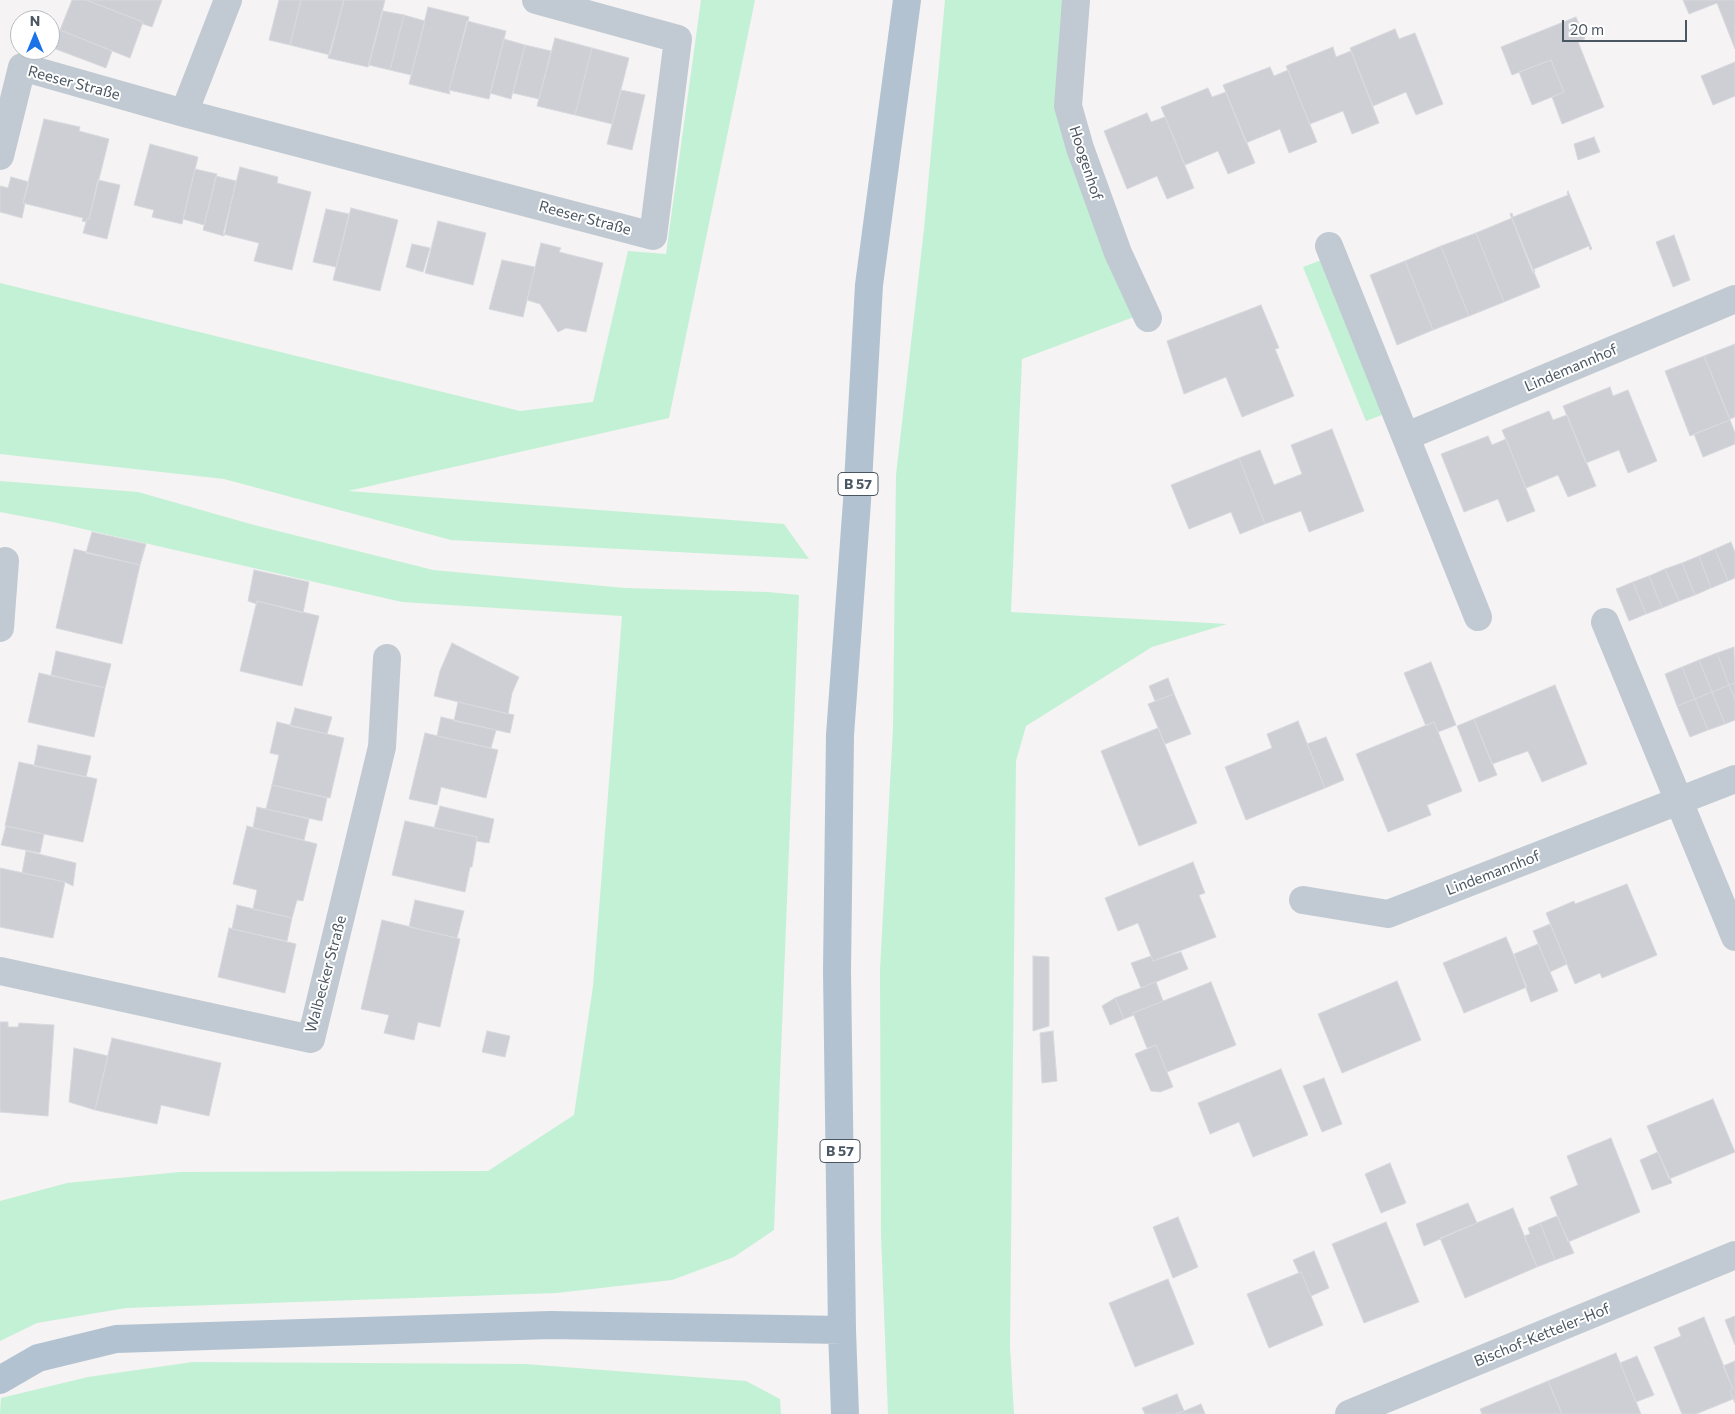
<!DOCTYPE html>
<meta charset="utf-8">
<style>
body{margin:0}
#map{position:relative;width:1735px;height:1414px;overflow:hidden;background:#f5f3f3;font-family:Commissioner,sans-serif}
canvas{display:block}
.north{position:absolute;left:10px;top:10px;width:50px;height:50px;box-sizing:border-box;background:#fff;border:1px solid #b7bbc0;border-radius:50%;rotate:0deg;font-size:14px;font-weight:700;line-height:20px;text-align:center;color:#4a5661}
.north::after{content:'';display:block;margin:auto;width:18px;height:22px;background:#1a73e8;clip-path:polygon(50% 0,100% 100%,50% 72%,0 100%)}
.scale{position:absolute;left:1562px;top:20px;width:125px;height:22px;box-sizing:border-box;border:2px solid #4a5661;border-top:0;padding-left:6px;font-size:15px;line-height:18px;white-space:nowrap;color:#4a5661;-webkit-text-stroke:4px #fff;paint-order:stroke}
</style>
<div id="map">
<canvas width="1735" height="1414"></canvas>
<div class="north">N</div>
<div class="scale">20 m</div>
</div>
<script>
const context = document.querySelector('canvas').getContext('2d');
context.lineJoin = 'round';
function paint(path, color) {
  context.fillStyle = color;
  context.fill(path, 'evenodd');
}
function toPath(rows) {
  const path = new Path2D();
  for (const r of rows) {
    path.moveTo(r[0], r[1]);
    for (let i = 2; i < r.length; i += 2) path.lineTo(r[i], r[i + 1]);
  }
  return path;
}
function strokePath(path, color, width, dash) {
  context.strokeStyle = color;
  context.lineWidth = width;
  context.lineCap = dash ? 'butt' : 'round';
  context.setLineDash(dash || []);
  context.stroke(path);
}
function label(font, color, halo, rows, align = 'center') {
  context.font = font + ' Commissioner,sans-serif';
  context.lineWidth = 4;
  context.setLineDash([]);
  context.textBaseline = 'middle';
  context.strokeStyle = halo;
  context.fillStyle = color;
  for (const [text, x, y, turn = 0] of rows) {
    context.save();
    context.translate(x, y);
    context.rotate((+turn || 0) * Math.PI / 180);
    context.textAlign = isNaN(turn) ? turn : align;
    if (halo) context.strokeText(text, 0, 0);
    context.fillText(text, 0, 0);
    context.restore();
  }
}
const green = toPath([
 [701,0,755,0,669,418,348,491,784,524,809,559,451,540,224,479,0,454,0,283,520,411,593,402,628,251,666,254],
 [945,0,1066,0,1060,124,1139,315,1022,359,1011,612,1227,624,1152,647,1026,726,1016,761,1010,1346,1014,1414,888,1414,881,1235,880,970,893,728,896,475,924,229],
 [1324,259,1387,413,1366,421,1303,267],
 [0,481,138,492,254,525,433,570,625,588,768,592,799,595,774,1230,734,1257,672,1280,556,1293,126,1308,37,1323,0,1341,0,1201,67,1183,180,1172,488,1171,574,1115,593,986,622,616,402,602,53,522,0,512],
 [193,1362,525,1364,746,1381,780,1399,781,1414,0,1414,1,1398,88,1377]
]);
const building = toPath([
 [72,0,86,0,143,22,130,58,60,30,72,0],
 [86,0,162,0,152,27,143,24,143,22,86,0],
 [279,0,301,0,290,45,269,40,279,0],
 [301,0,344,0,330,55,290,45,301,0],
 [344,0,385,0,368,67,328,58,344,0],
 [1683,0,1735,0,1735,49,1717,3,1689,14,1683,0],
 [428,7,469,17,449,90,450,94,409,84,428,7],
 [383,11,404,15,390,70,369,65,383,11],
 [404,15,425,21,411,75,390,70,404,15],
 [1576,17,1585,39,1578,42,1604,107,1562,124,1552,97,1564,92,1551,60,1512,75,1501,47,1576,17],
 [467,21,506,31,489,99,449,90,467,21],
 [1395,29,1399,39,1415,33,1443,104,1416,115,1406,92,1373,106,1350,48,1395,29],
 [60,30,112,51,106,68,53,48,60,30],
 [555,38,592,48,575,115,537,106,555,38],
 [504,39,525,45,511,99,490,93,504,39],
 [525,45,551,51,539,99,513,93,525,45],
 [1333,47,1336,57,1351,51,1379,123,1352,134,1343,111,1310,124,1286,66,1333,47],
 [592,48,629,58,612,124,575,115,592,48],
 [1551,60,1564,92,1532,105,1519,72,1551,60],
 [1735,62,1735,96,1713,105,1701,76,1735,62],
 [1270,67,1274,76,1288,70,1317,142,1289,153,1280,129,1246,143,1223,85,1270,67],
 [1208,88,1212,97,1226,92,1255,163,1228,174,1218,151,1185,165,1161,107,1208,88],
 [621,90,645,95,632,150,607,144,621,90],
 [1147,113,1151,122,1165,117,1194,188,1167,199,1157,176,1127,189,1104,131,1147,113],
 [44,119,80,127,79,131,109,139,89,219,87,219,86,222,82,221,83,218,23,203,44,119],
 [1594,137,1600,152,1578,160,1574,144,1594,137],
 [150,144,198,157,182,224,152,217,154,210,134,205,150,144],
 [240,167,278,177,277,183,311,192,292,270,254,261,259,243,223,234,240,167],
 [195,169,217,174,204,225,183,219,195,169],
 [216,176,236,181,224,236,203,230,216,176],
 [11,177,29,182,23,203,25,203,22,218,0,212,0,186,8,188,11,177],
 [98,180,120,185,107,239,83,233,87,219,89,219,98,180],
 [1568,191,1592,249,1590,250,1589,246,1534,269,1535,272,1533,273,1510,214,1512,213,1513,217,1568,195,1567,192,1568,191],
 [351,208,398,220,380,291,333,280,351,208],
 [326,209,349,214,336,267,313,262,326,209],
 [1512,218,1540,287,1504,302,1476,233,1512,218],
 [438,221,486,233,473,285,425,273,438,221],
 [1476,233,1504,302,1469,316,1441,246,1476,233],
 [1674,235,1690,280,1673,287,1656,242,1674,235],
 [541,243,561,248,559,252,603,263,586,332,566,328,558,332,540,304,527,300,541,243],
 [412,244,430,248,423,272,406,267,412,244],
 [1441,246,1469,316,1433,330,1405,261,1441,246],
 [502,260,535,267,523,317,489,309,502,260],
 [1405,261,1433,330,1397,345,1370,275,1405,261],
 [1261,305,1279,348,1275,349,1294,396,1242,417,1226,377,1184,394,1167,341,1261,305],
 [1735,344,1735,417,1730,419,1704,356,1735,344],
 [1704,356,1730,420,1690,436,1665,371,1704,356],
 [1610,387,1613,396,1628,390,1657,461,1628,473,1619,450,1586,463,1563,406,1610,387],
 [1549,411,1553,420,1567,415,1596,486,1568,497,1558,475,1526,488,1502,430,1549,411],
 [1730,420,1735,433,1735,444,1703,457,1694,434,1730,420],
 [1332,429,1364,511,1309,532,1301,511,1265,524,1239,458,1260,450,1274,485,1302,474,1291,445,1332,429],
 [1488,436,1492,445,1506,439,1535,511,1507,522,1498,499,1464,512,1441,454,1488,436],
 [1239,458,1265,524,1240,534,1231,512,1189,529,1171,485,1239,458],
 [92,532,146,544,140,565,86,553,92,532],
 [1731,542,1735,552,1735,578,1728,581,1715,549,1731,542],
 [74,549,140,565,122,644,56,628,74,549],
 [1715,549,1728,581,1711,588,1699,556,1715,549],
 [1699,556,1711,588,1695,595,1682,563,1699,556],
 [1682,563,1695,595,1679,601,1665,569,1682,563],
 [1665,569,1679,601,1662,608,1649,576,1665,569],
 [254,570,309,582,303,613,257,601,257,604,248,601,254,570],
 [1649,576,1662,608,1646,614,1633,582,1649,576],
 [1633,582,1646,614,1629,621,1616,589,1633,582],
 [257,601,319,616,302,686,240,671,257,601],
 [452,643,519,677,512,693,508,714,434,696,440,671,452,643],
 [1734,647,1735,683,1729,685,1717,653,1734,647],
 [56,651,111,664,105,688,51,675,56,651],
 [1717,653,1729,685,1712,692,1699,660,1717,653],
 [1699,660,1712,692,1695,699,1682,667,1699,660],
 [1431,662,1456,725,1438,732,1434,722,1426,726,1404,673,1431,662],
 [1682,667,1695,699,1677,706,1665,674,1682,667],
 [39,673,105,688,94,737,28,722,39,673],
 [1168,678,1174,694,1155,701,1149,686,1168,678],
 [1735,683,1735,700,1729,685,1735,683],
 [1555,685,1587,764,1542,782,1528,751,1492,764,1474,719,1555,685],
 [1729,685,1735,700,1735,720,1725,724,1712,692,1729,685],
 [1712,692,1725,724,1708,730,1695,699,1712,692],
 [1174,694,1191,734,1165,744,1148,704,1174,694],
 [1695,699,1708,730,1690,737,1677,706,1695,699],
 [458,702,514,715,510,733,454,721,458,702],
 [295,708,332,717,327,734,290,726,295,708],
 [441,717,496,730,491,748,437,736,441,717],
 [1474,719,1497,775,1479,782,1457,726,1474,719],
 [1298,721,1325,788,1246,820,1225,767,1272,748,1267,734,1298,721],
 [277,722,344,738,330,798,272,785,279,755,270,753,277,722],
 [1434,722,1462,791,1427,805,1431,815,1388,832,1356,754,1434,722],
 [1158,728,1197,823,1139,846,1101,751,1158,728],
 [425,733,498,750,486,798,441,787,437,805,409,799,425,733],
 [1326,737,1344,780,1325,788,1307,744,1326,737],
 [38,745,91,756,86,777,34,766,38,745],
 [19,762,97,779,83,842,5,826,19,762],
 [272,785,327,798,322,821,266,809,272,785],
 [440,806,494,819,489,843,476,841,477,837,434,828,440,806],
 [257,807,309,819,304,840,253,828,257,807],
 [405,821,477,837,472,867,470,867,465,892,392,875,405,821],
 [6,826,44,834,40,853,1,845,6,826],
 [247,826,317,844,303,901,297,900,292,918,253,909,257,890,233,884,247,826],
 [26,851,76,863,73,886,65,882,22,873,26,851],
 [1193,862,1205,893,1199,895,1216,937,1153,961,1138,923,1118,931,1105,898,1193,862],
 [0,868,65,882,53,938,0,927,0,868],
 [1627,884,1657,955,1602,978,1600,973,1575,984,1546,913,1574,901,1575,904,1627,884],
 [415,900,464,911,457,938,409,927,415,900],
 [237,905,292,918,287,941,232,929,237,905],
 [382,920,460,939,440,1027,418,1022,414,1040,384,1033,389,1015,361,1009,382,920],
 [1550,924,1567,964,1550,972,1533,931,1550,924],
 [229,928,296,944,285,993,218,977,229,928],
 [1506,937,1527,987,1464,1013,1443,963,1506,937],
 [1538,944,1558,991,1531,1002,1514,954,1538,944],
 [1181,952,1188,969,1141,988,1131,963,1151,956,1153,961,1181,952],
 [1033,956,1049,957,1049,1026,1033,1031,1033,956],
 [1397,981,1421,1040,1342,1073,1318,1014,1397,981],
 [1156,982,1163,1001,1133,1013,1134,1015,1124,1019,1115,998,1156,982],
 [1211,982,1236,1045,1167,1072,1156,1045,1147,1048,1133,1013,1211,982],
 [1115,998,1124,1019,1110,1025,1102,1006,1115,998],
 [0,1022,8,1022,8,1027,18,1027,19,1023,54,1025,48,1116,0,1112,0,1022],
 [487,1031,510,1036,505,1057,482,1052,487,1031],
 [1053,1031,1057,1081,1042,1083,1040,1033,1053,1031],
 [112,1038,221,1063,209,1116,161,1105,157,1124,95,1110,112,1038],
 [1156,1045,1173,1087,1160,1092,1151,1091,1135,1054,1156,1045],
 [74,1048,108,1056,95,1110,69,1102,74,1048],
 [1281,1069,1308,1135,1253,1157,1239,1122,1210,1134,1198,1103,1281,1069],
 [1324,1078,1342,1124,1322,1132,1303,1086,1324,1078],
 [1713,1099,1735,1152,1669,1179,1647,1126,1713,1099],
 [1611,1138,1640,1212,1568,1242,1550,1197,1578,1185,1567,1156,1611,1138],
 [1658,1152,1672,1183,1652,1190,1640,1160,1658,1152],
 [1390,1163,1406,1203,1381,1213,1365,1174,1390,1163],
 [1468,1203,1477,1223,1424,1246,1416,1224,1468,1203],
 [1513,1208,1537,1267,1465,1298,1440,1238,1513,1208],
 [1557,1216,1574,1253,1555,1260,1540,1223,1557,1216],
 [1178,1217,1198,1267,1173,1278,1153,1227,1178,1217],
 [1386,1222,1419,1302,1364,1323,1332,1244,1386,1222],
 [1540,1223,1555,1260,1537,1267,1524,1236,1530,1234,1528,1228,1540,1223],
 [1314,1251,1329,1288,1311,1296,1301,1272,1299,1273,1293,1260,1314,1251],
 [1301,1272,1323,1325,1269,1348,1247,1294,1301,1272],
 [1168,1279,1194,1344,1135,1367,1109,1303,1168,1279],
 [1735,1316,1735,1345,1725,1320,1735,1316],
 [1704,1317,1733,1389,1730,1391,1733,1399,1696,1414,1682,1414,1654,1347,1681,1336,1678,1328,1704,1317],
 [1616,1353,1641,1414,1562,1414,1548,1381,1616,1353],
 [1637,1356,1654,1395,1636,1402,1620,1363,1637,1356],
 [1735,1361,1735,1403,1730,1391,1733,1389,1723,1366,1735,1361],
 [1548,1381,1562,1414,1482,1414,1480,1409,1548,1381],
 [1177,1394,1184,1411,1175,1414,1145,1414,1142,1408,1177,1394],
 [1201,1404,1205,1414,1175,1414,1184,1411,1201,1404]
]);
const minor = toPath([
 [1076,0,1068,106,1080,148,1118,253,1148,318],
 [184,113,228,0],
 [0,156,22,67,184,113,653,236,678,39,536,0],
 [1329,246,1478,617],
 [1407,436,1735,299],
 [1605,622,1735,937],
 [0,628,5,561],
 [1303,900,1388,914,1735,779],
 [0,971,311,1039,382,747,387,658],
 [1349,1414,1735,1255]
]);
const major = toPath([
 [0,1380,38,1358,116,1339,550,1325,842,1330],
 [845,1414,842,1330,837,971,840,735,857,501,869,285,907,0]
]);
const shields = [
 [858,484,40],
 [840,1151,40]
];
const shieldNames = [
 ["B 57",858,484],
 ["B 57",840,1151]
];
const streetNames = [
 ["Reeser Straße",74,83,15],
 ["Hoogenhof",1086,163,72],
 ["Reeser Straße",585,218,15],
 ["Lindemannhof",1571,368,-23],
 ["Lindemannhof",1493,873,-21],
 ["Walbecker Straße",326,974,-75],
 ["Bischof-Ketteler-Hof",1542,1335,-22]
];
paint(green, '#c3f1d5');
paint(building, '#cdcfd5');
strokePath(building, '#d7d9de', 1);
strokePath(minor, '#c1cad2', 28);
strokePath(major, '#b3c2d1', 28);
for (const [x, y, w] of shields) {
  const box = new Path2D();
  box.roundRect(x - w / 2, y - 11.5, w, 23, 4);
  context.fillStyle = '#fff';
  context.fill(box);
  strokePath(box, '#4a5661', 1);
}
label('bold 14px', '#4a5661', null, shieldNames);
label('15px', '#4a5661', '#fff', streetNames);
</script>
